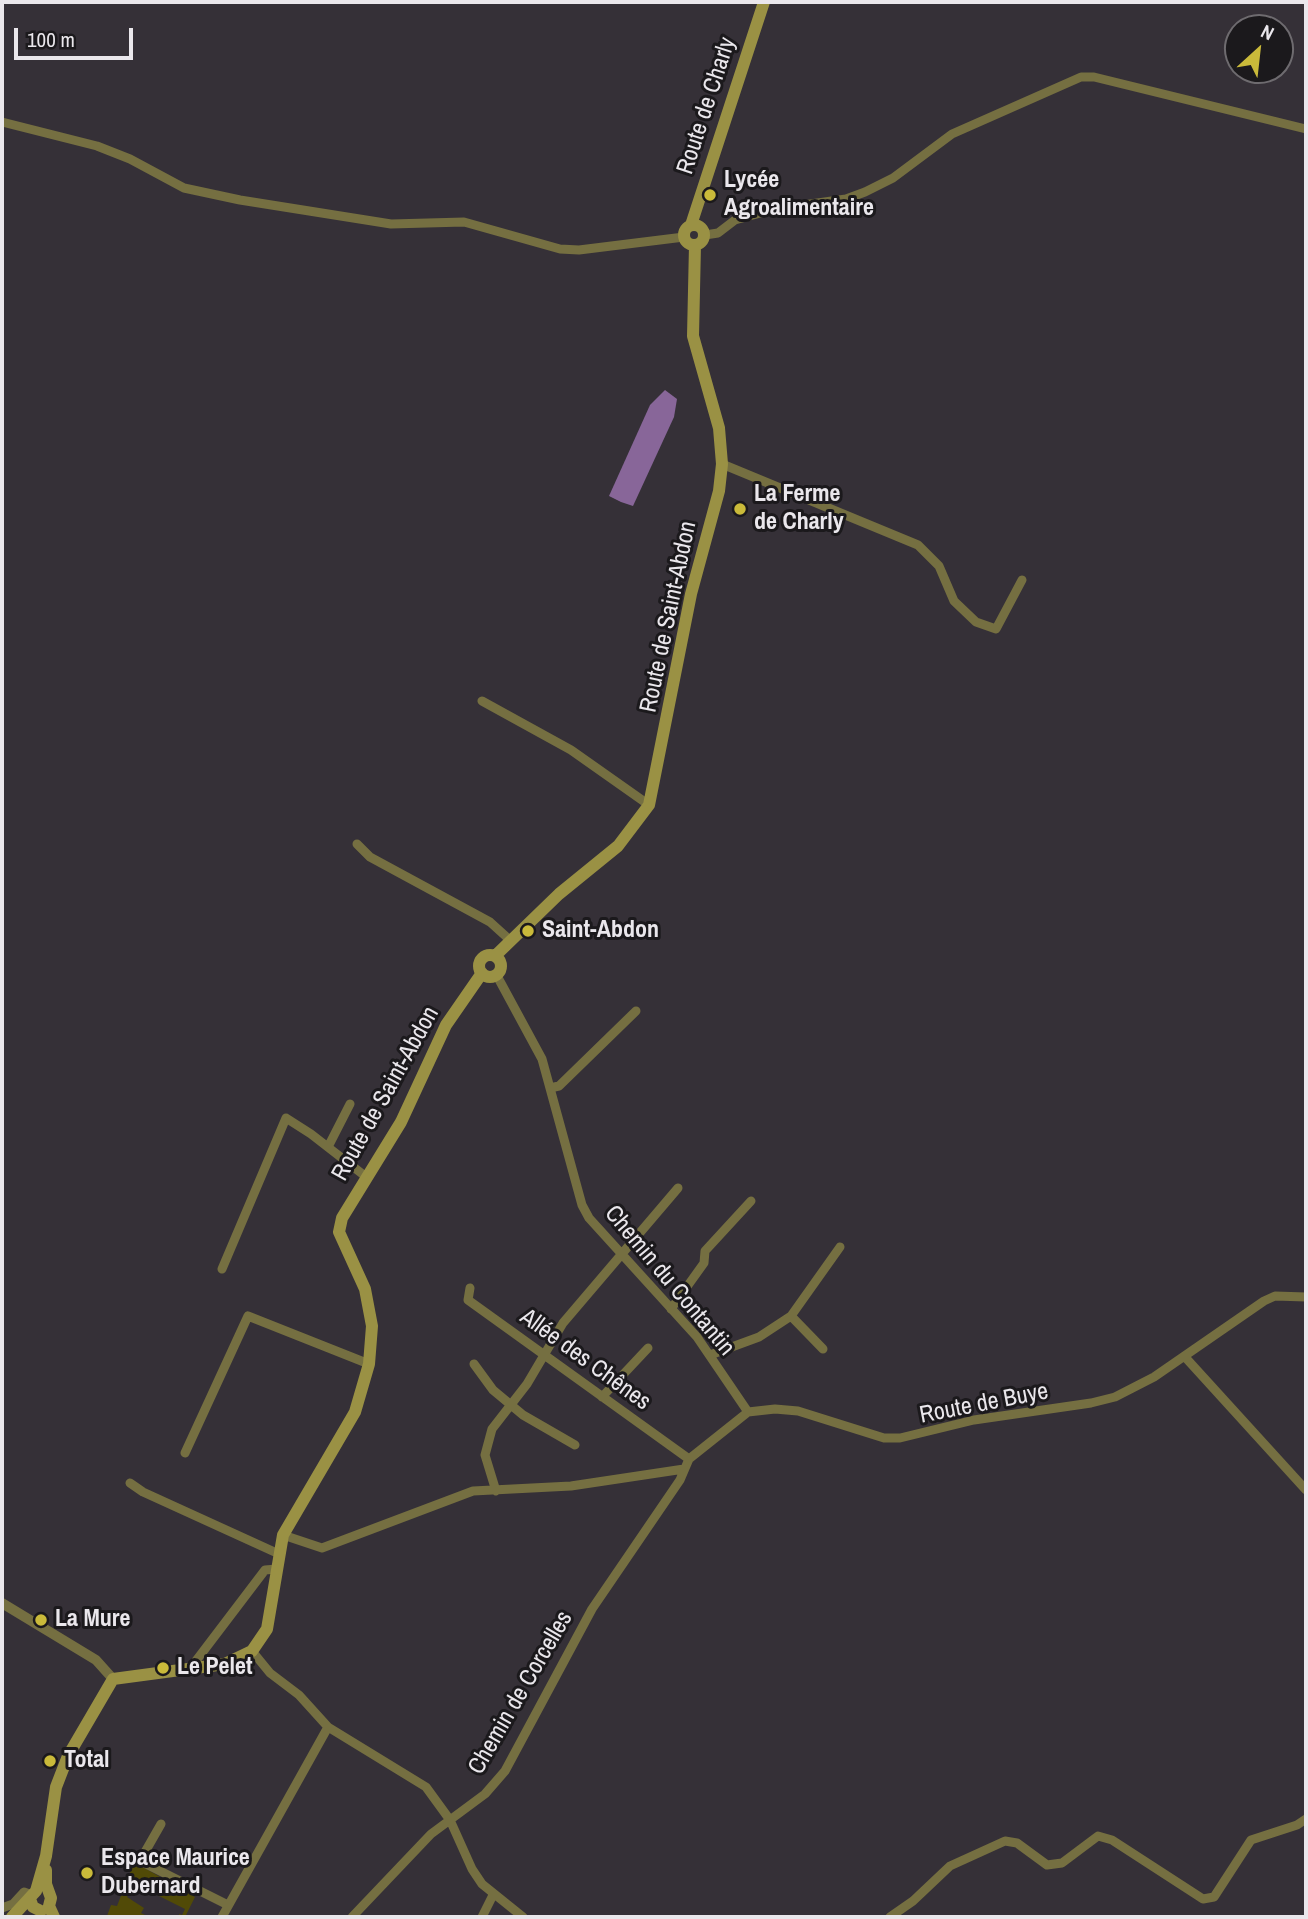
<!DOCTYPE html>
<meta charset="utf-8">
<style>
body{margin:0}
#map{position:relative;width:1308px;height:1919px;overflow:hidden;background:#353037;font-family:"Archivo Narrow",sans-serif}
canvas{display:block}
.frame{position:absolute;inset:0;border:4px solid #eae7ec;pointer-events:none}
.north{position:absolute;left:1224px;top:14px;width:70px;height:70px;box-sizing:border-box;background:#1b191c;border:2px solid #6e6b6f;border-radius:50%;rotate:27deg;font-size:19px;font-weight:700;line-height:28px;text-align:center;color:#eae7ec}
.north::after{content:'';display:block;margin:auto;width:24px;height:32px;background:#caba3a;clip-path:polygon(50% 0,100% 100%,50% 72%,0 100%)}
.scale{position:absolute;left:14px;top:28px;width:119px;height:32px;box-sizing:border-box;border:4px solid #eae7ec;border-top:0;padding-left:9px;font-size:21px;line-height:24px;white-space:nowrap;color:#eae7ec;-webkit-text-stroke:5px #1b191c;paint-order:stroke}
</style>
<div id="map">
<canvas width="1308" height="1919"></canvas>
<div class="frame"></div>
<div class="north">N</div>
<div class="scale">100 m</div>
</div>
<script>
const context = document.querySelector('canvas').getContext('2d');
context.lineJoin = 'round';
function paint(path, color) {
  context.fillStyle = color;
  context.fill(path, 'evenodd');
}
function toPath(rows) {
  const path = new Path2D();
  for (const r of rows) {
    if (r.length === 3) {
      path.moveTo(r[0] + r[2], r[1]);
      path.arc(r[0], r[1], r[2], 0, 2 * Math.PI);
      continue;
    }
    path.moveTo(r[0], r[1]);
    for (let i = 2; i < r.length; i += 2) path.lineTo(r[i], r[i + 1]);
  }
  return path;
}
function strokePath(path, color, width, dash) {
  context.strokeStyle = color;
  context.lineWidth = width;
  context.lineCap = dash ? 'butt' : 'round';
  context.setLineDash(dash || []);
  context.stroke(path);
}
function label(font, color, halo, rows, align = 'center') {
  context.font = font + ' "Archivo Narrow",sans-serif';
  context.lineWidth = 6;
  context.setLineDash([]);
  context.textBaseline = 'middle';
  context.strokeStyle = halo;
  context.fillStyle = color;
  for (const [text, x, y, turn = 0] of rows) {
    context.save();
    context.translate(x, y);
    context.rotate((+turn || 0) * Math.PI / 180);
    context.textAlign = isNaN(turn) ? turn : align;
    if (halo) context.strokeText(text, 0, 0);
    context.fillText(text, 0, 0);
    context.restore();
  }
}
const green = toPath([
 [134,1862,195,1897,185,1917,179,1917,179,1914,182,1915,185,1909,135,1884,127,1897,144,1908,141,1913,149,1917,107,1916,111,1905,117,1906]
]);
const water = toPath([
 [665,390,677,399,674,417,633,506,621,502,609,496,650,405]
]);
const minor = toPath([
 [2,122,97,146,130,159,184,188,240,200,391,224,464,222,560,249,579,250,684,237],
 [705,235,718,233,735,220,775,209,846,199,865,192,893,178,952,134,1081,77,1094,77,1306,129],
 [722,464,918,545,939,566,954,601,976,622,996,629,1022,580],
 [482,701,571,750,649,805],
 [357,844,370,857,490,922,511,941],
 [496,974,542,1059,582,1205,589,1218,697,1337,748,1412],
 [550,1088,559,1086,636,1011],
 [328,1147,350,1104],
 [222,1269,286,1118,311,1134,365,1176],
 [470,1288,468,1300,689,1459],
 [671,1309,704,1263,705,1251,751,1201],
 [791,1316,823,1349],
 [710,1355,759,1337,791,1316,840,1247],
 [1185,1357,1306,1490],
 [474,1364,493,1390,523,1415,575,1445],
 [602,1397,648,1348],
 [185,1453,248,1316,369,1364],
 [130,1483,143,1492,279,1554],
 [496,1491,485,1455,492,1429,527,1384,563,1323,678,1188],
 [283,1535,322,1548,473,1491,571,1486,684,1469],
 [252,1651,270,1673,299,1695,328,1727,426,1787,450,1820,472,1869,482,1884,523,1917],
 [189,1670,265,1570,277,1569],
 [161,1824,141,1859,142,1862,228,1905],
 [2,1908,13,1904,24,1892,32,1895],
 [222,1917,328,1727],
 [352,1917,431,1834,485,1794,505,1771,592,1609,680,1480,689,1459,748,1412,775,1409,798,1411,884,1438,900,1438,974,1420,1091,1403,1115,1397,1154,1377,1264,1301,1275,1296,1306,1297],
 [482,1917,493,1895],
 [890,1917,913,1901,950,1866,1005,1841,1017,1843,1047,1865,1062,1863,1098,1836,1112,1840,1203,1899,1214,1897,1251,1840,1297,1825,1306,1819]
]);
const tertiary = toPath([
 [2,1603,96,1660,113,1679]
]);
const secondary = toPath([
 [694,235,10],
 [691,225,764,2],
 [490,966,11],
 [495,956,559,894,618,846,649,805,691,594,719,491,722,464,719,428,693,336,695,245],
 [46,1870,46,1884,51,1898,49,1906,54,1917],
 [30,1899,33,1907,41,1911],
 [12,1917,36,1891,46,1856,56,1787,68,1756,113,1679,225,1664,252,1651,267,1629,283,1535,355,1412,369,1364,372,1326,365,1289,339,1232,342,1218,401,1122,446,1025,482,973]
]);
const markers = [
 [710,195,7,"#caba3a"],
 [740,509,7,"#caba3a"],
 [528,931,7,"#caba3a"],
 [41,1620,7,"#caba3a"],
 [163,1668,7,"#caba3a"],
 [50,1761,7,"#caba3a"],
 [87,1873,7,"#caba3a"]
];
const streetNames = [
 ["Route de Charly",707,106,-72],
 ["Route de Saint-Abdon",669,617,-78],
 ["Route de Saint-Abdon",386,1094,-61],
 ["Chemin du Contantin",669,1281,50],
 ["Allée des Chênes",585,1360,36],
 ["Route de Buye",984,1404,-11],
 ["Chemin de Corcelles",521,1693,-60]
];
const poiNames = [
 ["Lycée",724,181],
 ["Agroalimentaire",724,209],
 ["La Ferme",754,495],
 ["de Charly",754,523],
 ["Saint-Abdon",542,931],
 ["La Mure",55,1620],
 ["Le Pelet",177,1668],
 ["Total",64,1761],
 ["Espace Maurice",101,1859],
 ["Dubernard",101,1887]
];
paint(green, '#514a07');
paint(water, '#869');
strokePath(minor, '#756f41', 9);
strokePath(tertiary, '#756f41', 10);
strokePath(secondary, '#9a9144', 12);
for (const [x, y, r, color] of markers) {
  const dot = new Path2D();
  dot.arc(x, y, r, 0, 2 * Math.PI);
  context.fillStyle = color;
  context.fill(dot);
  strokePath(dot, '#1b191c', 2.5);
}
label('24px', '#eae7ec', '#1b191c', streetNames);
label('bold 24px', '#eae7ec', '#1b191c', poiNames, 'left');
</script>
